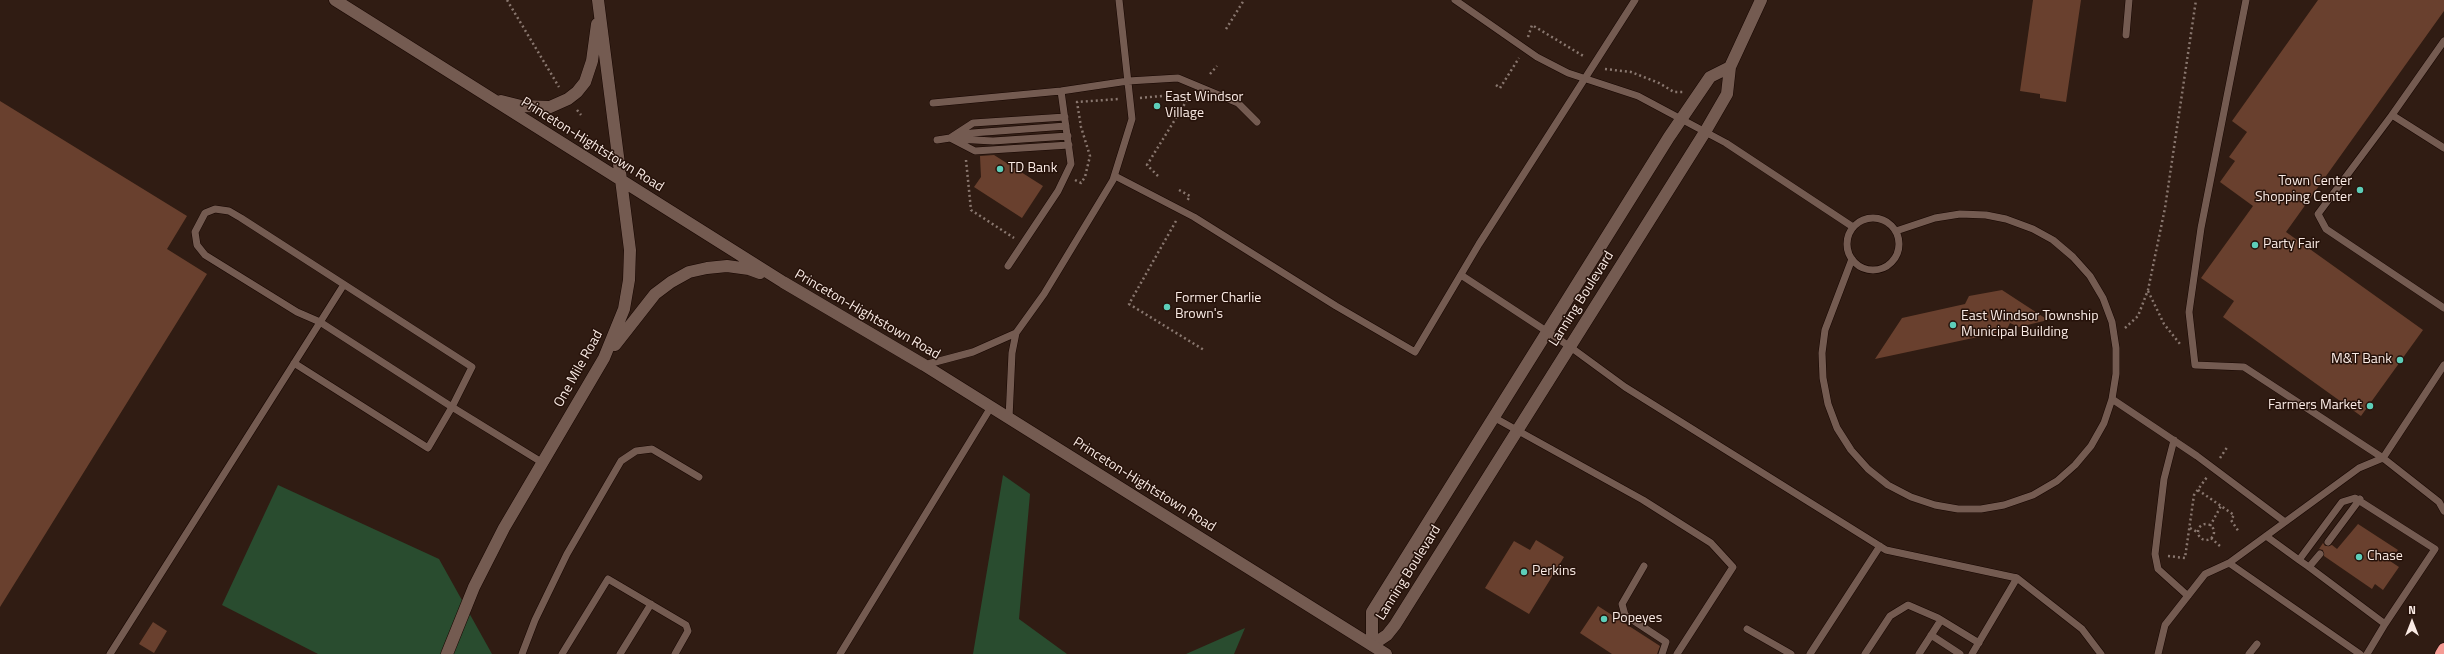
<!DOCTYPE html>
<style>
body{margin:0}
#map{position:relative;width:2444px;height:654px;overflow:hidden;background:#301c13;font-family:"Titillium Web",sans-serif}
canvas{display:block}
.north{position:absolute;left:2392px;top:602px;width:40px;height:40px;-webkit-text-stroke:3px #26120a;paint-order:stroke;rotate:0deg;font-size:11px;font-weight:700;line-height:16px;text-align:center;color:#faebe5}
.north::after{content:'';display:block;margin:auto;width:14px;height:18px;background:#faebe5;clip-path:polygon(50% 0,100% 100%,50% 72%,0 100%)}
</style>
<div id="map">
<canvas width="2444" height="654"></canvas>
<div class="north">N</div>
</div>
<script>
const context = document.querySelector('canvas').getContext('2d');
context.lineJoin = 'round';
function paint(path, color) {
  context.fillStyle = color;
  context.fill(path, 'evenodd');
}
function toPath(rows) {
  const path = new Path2D();
  for (const r of rows) {
    if (r.length === 3) {
      path.moveTo(r[0] + r[2], r[1]);
      path.arc(r[0], r[1], r[2], 0, 2 * Math.PI);
      continue;
    }
    path.moveTo(r[0], r[1]);
    for (let i = 2; i < r.length; i += 2) path.lineTo(r[i], r[i + 1]);
  }
  return path;
}
function strokePath(path, color, width, dash) {
  context.strokeStyle = color;
  context.lineWidth = width;
  context.lineCap = dash ? 'butt' : 'round';
  context.setLineDash(dash || []);
  context.stroke(path);
}
function label(font, color, halo, rows, align = 'center') {
  context.font = font + ' "Titillium Web",sans-serif';
  context.lineWidth = 3;
  context.setLineDash([]);
  context.textBaseline = 'middle';
  context.strokeStyle = halo;
  context.fillStyle = color;
  for (const [text, x, y, turn = 0] of rows) {
    context.save();
    context.translate(x, y);
    context.rotate((+turn || 0) * Math.PI / 180);
    context.textAlign = isNaN(turn) ? turn : align;
    if (halo) context.strokeText(text, 0, 0);
    context.fillText(text, 0, 0);
    context.restore();
  }
}
const green = toPath([
 [1003,475,1030,494,1019,619,1067,654,973,654],
 [278,485,439,559,492,654,318,654,222,605],
 [1245,628,1234,654,1186,654]
]);
const building = toPath([
 [2033,0,2081,0,2066,102,2040,98,2040,94,2020,91],
 [2318,0,2444,0,2444,11,2286,232,2423,330,2361,416,2223,317,2234,301,2201,278,2253,206,2220,182,2235,161,2229,157,2247,132,2232,121],
 [0,101,187,216,167,249,207,274,0,607],
 [994,155,1043,186,1022,218,974,187,981,177,980,156],
 [2002,290,2048,320,2019,327,2010,323,2006,331,1875,359,1902,318,1965,304,1969,296],
 [2358,524,2398,550,2390,561,2399,567,2383,590,2375,584,2372,589,2324,556,2323,550,2319,549,2323,543,2325,546,2332,545,2337,549],
 [1536,540,1564,557,1529,614,1485,588,1514,541,1530,550],
 [1598,606,1660,646,1657,654,1612,654,1580,633],
 [153,622,167,631,154,653,139,644]
]);
const path = toPath([
 [507,0,559,87],
 [1226,29,1244,0],
 [1528,37,1532,25,1585,57],
 [1605,69,1631,72,1659,83,1674,92,1683,92],
 [1210,74,1217,66],
 [1496,85,1500,88,1519,58],
 [1140,98,1172,95,1189,97],
 [577,110,581,115],
 [966,160,971,210,1014,238],
 [1158,176,1147,165,1189,97],
 [1075,180,1081,183,1085,177,1090,156,1081,127,1077,102,1119,99],
 [1179,190,1190,196,1187,201],
 [1176,221,1129,304,1204,350],
 [2148,291,2164,324,2180,344],
 [2125,328,2138,316,2148,290,2165,208,2196,0],
 [2220,458,2228,446],
 [2198,490,2234,515,2231,520,2239,532],
 [2206,532,8],
 [2210,526,2221,506],
 [2190,528,2199,533],
 [2211,538,2221,547],
 [2168,556,2185,558,2194,495,2207,477]
]);
const lane = toPath([
 [1455,0,1537,57,1568,73,1638,96,1726,143,1853,227],
 [2246,0,2201,228,2189,312,2195,365,2244,367,2383,458,2444,365],
 [2126,35,2129,0],
 [2444,41,2392,115,2318,214,2326,229,2444,308],
 [933,103,1061,91,1128,81,1178,78,1238,103,1257,122],
 [2392,115,2444,148],
 [954,137,972,133,1066,126],
 [950,138,973,123,1065,117],
 [956,139,993,141,1068,136],
 [937,140,950,138,975,151,1069,145],
 [1115,176,1194,217,1336,306,1415,352,1479,244,1635,0],
 [1873,244,26],
 [1852,259,1825,330,1822,353,1823,378,1828,404,1837,428,1851,450,1868,469,1888,485,1911,497,1935,505,1958,509,1981,509,2004,505,2033,495,2057,481,2075,465,2091,446,2104,423,2112,399,2116,374,2116,348,2112,322,2103,298,2090,276,2073,257,2053,240,2033,229,2006,219,1986,215,1960,214,1935,218,1896,231],
 [1008,266,1058,191,1071,164,1061,91],
 [1461,275,1569,346,1625,387,1886,550,2017,578,2082,629,2101,654],
 [294,363,428,448,452,407,472,367,241,218,229,211,215,209,205,213,195,232,197,245,205,255,297,312,320,322,452,407,543,463],
 [924,365,973,352,1016,333],
 [2112,399,2197,456,2285,522],
 [1009,418,1012,353,1016,333,1044,294,1113,180,1132,119,1119,0],
 [1495,418,1643,500,1711,543,1733,567,1677,654],
 [2174,440,2164,479,2155,554,2158,569,2188,596],
 [2266,536,2299,560,2309,567,2385,624,2435,549,2355,498,2342,502,2299,560],
 [2328,542,2360,499],
 [2229,563,2360,654],
 [1644,566,1622,604,1625,615,1666,642,1662,654],
 [2309,567,2320,554],
 [1747,629,1791,654],
 [1931,635,1960,654],
 [110,654,343,286],
 [522,654,535,620,567,554,621,461,636,451,652,449,699,477],
 [562,654,608,579,686,625,688,631,675,654],
 [620,654,651,604],
 [840,654,991,407],
 [1810,654,1880,546],
 [1865,654,1890,616,1908,605,1938,618,1979,643],
 [1919,654,1941,620],
 [1972,654,2017,578],
 [2158,654,2165,625,2205,574,2229,563,2359,468,2383,458,2439,502,2444,511],
 [2249,654,2257,644],
 [2367,654,2385,624]
]);
const street = toPath([
 [1372,645,1387,635,1395,625,1705,132,1727,94,1730,67,1761,0],
 [1372,645,1372,612,1669,137,1710,77,1730,67]
]);
const secondary = toPath([
 [335,0,783,282,924,365,1386,654],
 [501,101,521,106,550,107,568,99,577,92,585,82,592,61,597,24],
 [615,345,655,294,671,282,689,272,707,268,727,266,749,269,760,273],
 [447,654,474,587,504,528,604,358,624,309,629,280,630,250,598,0]
]);
const highway = toPath([
 [2441,654,2444,649]
]);
const markers = [
 [1157,106,4,"#5dceb9"],
 [1000,169,4,"#5dceb9"],
 [2360,190,4,"#5dceb9"],
 [2255,245,4,"#5dceb9"],
 [1167,307,4,"#5dceb9"],
 [1953,325,4,"#5dceb9"],
 [2400,360,4,"#5dceb9"],
 [2370,406,4,"#5dceb9"],
 [2359,557,4,"#5dceb9"],
 [1524,572,4,"#5dceb9"],
 [1604,619,4,"#5dceb9"]
];
const poiNames = [
 ["East Windsor",1165,98],
 ["Village",1165,114],
 ["TD Bank",1008,169],
 ["Town Center",2352,182,"right"],
 ["Shopping Center",2352,198,"right"],
 ["Party Fair",2263,245],
 ["Former Charlie",1175,299],
 ["Brown's",1175,315],
 ["East Windsor Township",1961,317],
 ["Municipal Building",1961,333],
 ["M&T Bank",2392,360,"right"],
 ["Farmers Market",2362,406,"right"],
 ["Chase",2367,557],
 ["Perkins",1532,572],
 ["Popeyes",1612,619]
];
const streetNames = [
 ["Princeton-Hightstown Road",592,145,32],
 ["Lanning Boulevard",1582,299,-58],
 ["Princeton-Hightstown Road",867,315,30],
 ["One Mile Road",579,369,-61],
 ["Princeton-Hightstown Road",1144,485,32],
 ["Lanning Boulevard",1409,573,-58]
];
paint(green, '#294c2f');
paint(building, '#69402e');
strokePath(lane, '#170601', 8);
strokePath(street, '#170601', 13);
strokePath(secondary, '#170601', 13);
strokePath(highway, '#170601', 13);
strokePath(path, '#89776f', 2.5, [2, 3]);
strokePath(lane, '#745b51', 7);
strokePath(street, '#745b51', 12);
strokePath(secondary, '#745b51', 12);
strokePath(highway, '#f49b94', 12);
for (const [x, y, r, color] of markers) {
  const dot = new Path2D();
  dot.arc(x, y, r, 0, 2 * Math.PI);
  context.fillStyle = color;
  context.fill(dot);
  strokePath(dot, '#26120a', 1.5);
}
label('14px', '#faebe5', '#26120a', poiNames, 'left');
label('14px', '#faebe5', '#26120a', streetNames);
</script>
